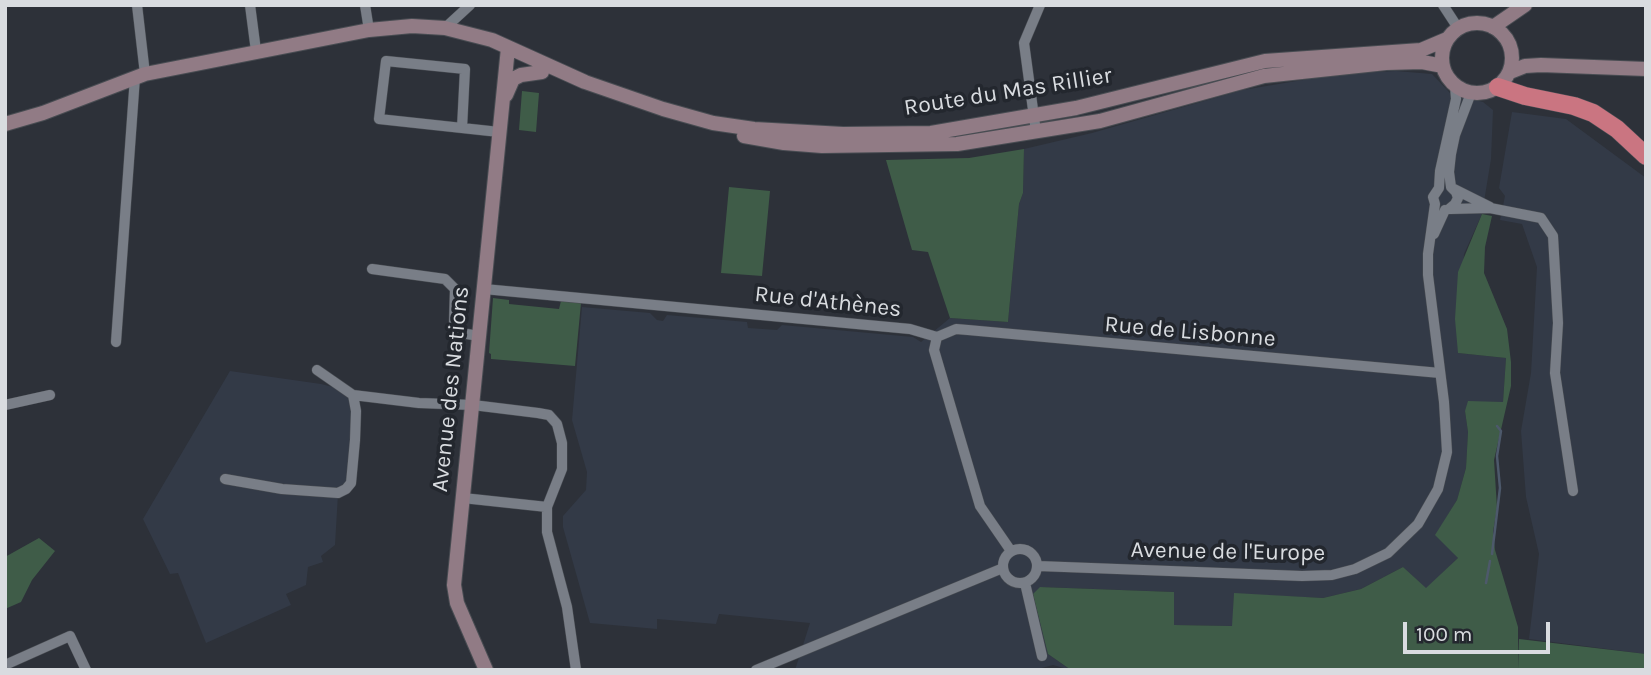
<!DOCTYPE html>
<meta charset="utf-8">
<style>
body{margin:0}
#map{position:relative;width:1651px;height:675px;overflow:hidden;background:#2d3139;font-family:Karla,sans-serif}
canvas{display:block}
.frame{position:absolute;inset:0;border:7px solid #d9dce0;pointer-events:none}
.scale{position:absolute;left:1403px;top:622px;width:147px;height:32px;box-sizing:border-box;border:4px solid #d9dce0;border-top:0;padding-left:9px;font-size:21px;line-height:24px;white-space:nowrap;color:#d9dce0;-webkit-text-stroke:5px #23272e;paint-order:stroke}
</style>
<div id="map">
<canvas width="1651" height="675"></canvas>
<div class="frame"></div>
<div class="scale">100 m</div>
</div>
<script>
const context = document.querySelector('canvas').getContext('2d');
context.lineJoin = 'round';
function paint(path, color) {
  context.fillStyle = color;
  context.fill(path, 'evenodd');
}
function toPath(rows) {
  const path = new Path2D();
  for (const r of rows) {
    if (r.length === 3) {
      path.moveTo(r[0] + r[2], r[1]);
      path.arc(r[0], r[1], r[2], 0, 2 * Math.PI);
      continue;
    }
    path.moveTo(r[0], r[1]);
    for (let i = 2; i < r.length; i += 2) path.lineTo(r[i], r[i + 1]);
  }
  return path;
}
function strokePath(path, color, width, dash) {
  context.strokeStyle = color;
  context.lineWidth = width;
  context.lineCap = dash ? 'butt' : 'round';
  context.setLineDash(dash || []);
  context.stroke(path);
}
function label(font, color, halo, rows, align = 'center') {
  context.font = font + ' Karla,sans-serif';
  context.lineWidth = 7;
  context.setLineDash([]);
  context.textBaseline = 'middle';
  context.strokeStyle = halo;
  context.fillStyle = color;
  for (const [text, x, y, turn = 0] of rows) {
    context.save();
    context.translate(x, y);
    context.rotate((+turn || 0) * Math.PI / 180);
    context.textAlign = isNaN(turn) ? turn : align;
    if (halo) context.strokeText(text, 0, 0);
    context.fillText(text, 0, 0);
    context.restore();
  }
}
const built = toPath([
 [1396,71,1432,74,1450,93,1483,102,1493,110,1491,159,1482,214,1464,254,1458,353,1506,358,1503,402,1465,411,1468,432,1466,468,1457,500,1437,533,1458,558,1426,589,1403,567,1361,589,1323,598,1234,594,1233,626,1173,625,1174,592,1041,587,1048,654,1071,670,1053,665,1034,670,795,670,810,623,719,614,716,624,657,619,657,629,590,623,563,527,563,516,586,490,587,472,572,420,582,307,650,313,657,320,663,321,667,315,747,322,748,328,777,330,782,325,913,337,921,342,950,318,1008,322,1019,204,1023,193,1024,149,1092,133,1243,90,1338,74],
 [1512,112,1566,119,1646,178,1646,654,1529,639,1539,554,1526,497,1521,431,1531,373,1537,267,1522,224,1500,220,1505,196,1499,188],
 [230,371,321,384,333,387,354,402,346,487,338,494,335,545,321,556,323,562,308,567,306,585,286,594,291,605,206,643,178,573,170,574,143,519]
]);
const green = toPath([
 [522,91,539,93,536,132,519,130],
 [1024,149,1023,193,1019,204,1008,322,950,318,928,252,912,250,886,160,969,158],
 [729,187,770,191,762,276,721,273],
 [1482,214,1492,216,1485,247,1484,273,1507,329,1511,362,1511,386,1494,460,1497,508,1493,532,1495,550,1518,627,1518,670,1071,670,1048,654,1033,594,1040,587,1174,592,1174,625,1232,626,1234,593,1323,598,1361,589,1403,567,1426,588,1458,558,1435,535,1457,500,1466,468,1468,432,1465,411,1468,401,1503,402,1506,358,1458,353,1455,319,1458,272],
 [493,298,509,300,509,304,559,309,561,301,581,303,575,366,491,359,491,354,489,353],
 [39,538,55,551,32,580,21,602,5,609,5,557]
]);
const forest = toPath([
 [1519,639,1646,654,1646,670,1518,670]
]);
const stream = toPath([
 [1492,554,1500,488,1497,456,1501,431,1497,426],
 [1486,583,1490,561]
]);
const street = toPath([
 [137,5,145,74],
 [250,5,256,51],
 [365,5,369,30],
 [1443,5,1458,28],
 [445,28,470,5],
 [462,128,465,69,386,61,379,119,462,128,499,132],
 [1036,132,1024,43,1040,5],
 [1454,189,1490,207],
 [1449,209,1455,204,1458,198,1456,192,1451,187,1449,172,1451,154,1455,135,1471,93],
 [1450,209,1490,208,1541,218,1553,236,1558,323,1555,373,1573,491],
 [1434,234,1445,210],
 [372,269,445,279,455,289,454,324,457,330,461,333,479,336],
 [484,289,910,329,937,337,934,350,980,506,1011,551],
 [937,337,956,329,968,330,1440,373],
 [116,342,135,77],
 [317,370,353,395,419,403,473,405,538,413,549,415,557,424,562,443,562,469,547,507,547,532,567,607,576,670],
 [5,405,50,395],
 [225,479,282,489,338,493,346,489,351,483,355,440,356,411,353,395],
 [463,498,547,507],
 [1020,566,17],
 [1038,566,1302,576,1332,575,1355,569,1388,553,1418,524,1438,489,1447,452,1444,402,1428,275,1428,254,1435,204,1433,197,1439,188,1440,171,1456,99,1455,86],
 [1025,583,1042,656],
 [5,665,70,636,86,670],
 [756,670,1003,568]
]);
const secondary = toPath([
 [1477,58,35],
 [1493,27,1525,5],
 [1510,72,1525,66,1541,65,1646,69],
 [506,95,513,79,521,75,542,72],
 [5,124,43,113,145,74,369,30,412,26,445,28,492,40,585,82,663,109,713,123,754,129,843,134,931,133,1076,108,1265,61,1421,50,1447,39],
 [744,136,784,143,822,146,957,144,1100,121,1264,76,1386,63,1422,62,1443,66],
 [486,670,457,603,454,585,508,48]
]);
const highway = toPath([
 [1498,87,1525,96,1574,106,1593,113,1617,129,1646,156]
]);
const streetNames = [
 ["Route du Mas Rillier",1008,92,-9],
 ["Rue d'Athènes",828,302,6],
 ["Rue de Lisbonne",1190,332,5],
 ["Avenue des Nations",451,389,-84],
 ["Avenue de l'Europe",1228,552,1]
];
paint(built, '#333a47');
paint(green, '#3f5c48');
paint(forest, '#3f5f49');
strokePath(stream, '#4d596b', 2.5);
strokePath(street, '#484c52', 11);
strokePath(secondary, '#484c52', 16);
strokePath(highway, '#484c52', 19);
strokePath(street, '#797e87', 10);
strokePath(secondary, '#917b85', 14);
strokePath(highway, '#ca7581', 18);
label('23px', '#d9dce0', '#23272e', streetNames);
</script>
